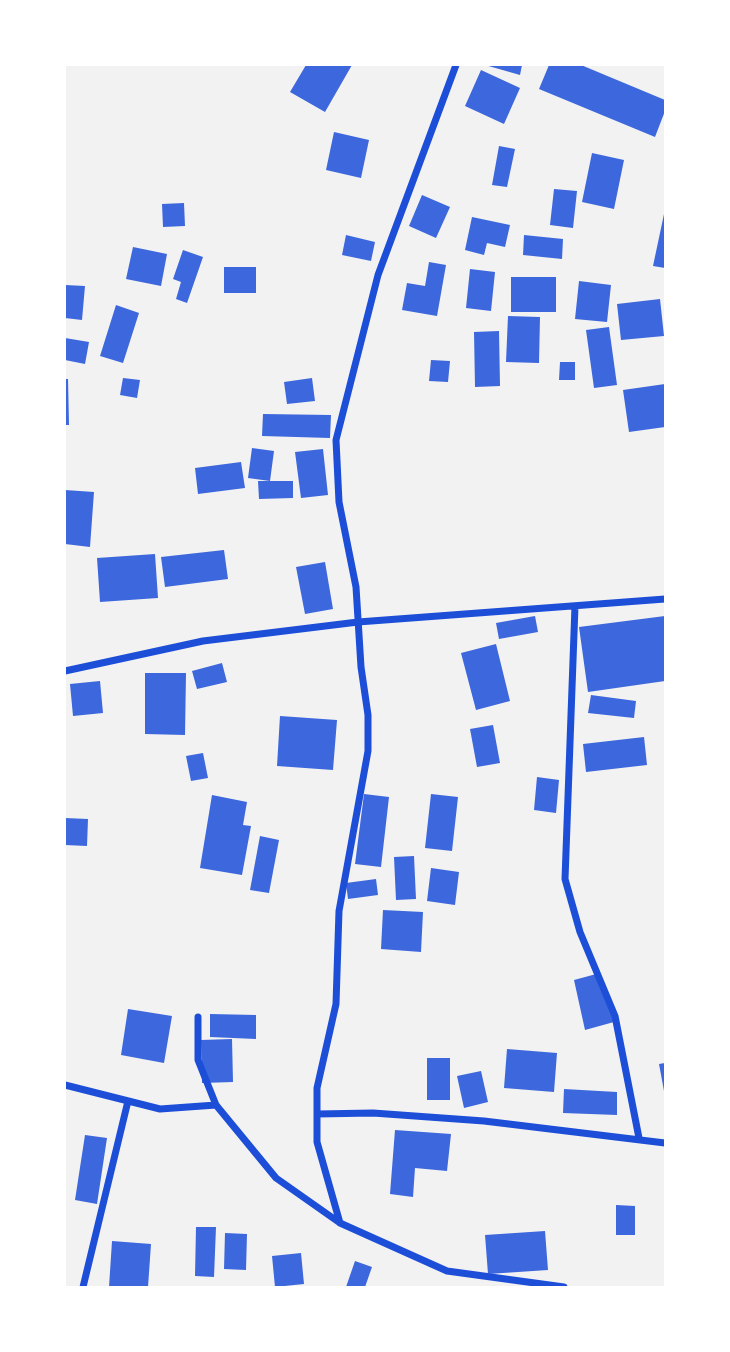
<!DOCTYPE html>
<style>
body{margin:0}
#map{position:relative;width:730px;height:1352px;overflow:hidden;background:#f2f2f2;font-family:"Noto Sans",sans-serif}
canvas{display:block}
.frame{position:absolute;inset:0;border:66px solid #fff;pointer-events:none}
</style>
<div id="map">
<canvas width="730" height="1352"></canvas>
<div class="frame"></div>
</div>
<script>
const context = document.querySelector('canvas').getContext('2d');
context.lineJoin = 'round';
function paint(path, color) {
  context.fillStyle = color;
  context.fill(path, 'evenodd');
}
function toPath(rows) {
  const path = new Path2D();
  for (const r of rows) {
    path.moveTo(r[0], r[1]);
    for (let i = 2; i < r.length; i += 2) path.lineTo(r[i], r[i + 1]);
  }
  return path;
}
function strokePath(path, color, width, dash) {
  context.strokeStyle = color;
  context.lineWidth = width;
  context.lineCap = dash ? 'butt' : 'round';
  context.setLineDash(dash || []);
  context.stroke(path);
}
const building = toPath([
 [306,65,352,65,325,112,290,92],
 [485,65,522,65,520,75],
 [549,65,581,65,665,100,665,111,655,137,539,89],
 [481,70,520,88,504,124,465,106],
 [334,132,369,140,361,178,326,170],
 [499,146,515,149,507,187,492,185],
 [592,153,624,160,614,209,582,202],
 [554,189,577,191,573,228,550,225],
 [422,195,450,207,436,238,409,226],
 [184,203,185,226,163,227,162,204],
 [664,214,665,214,665,268,653,266],
 [472,217,510,225,505,247,487,243,484,255,465,250],
 [346,235,375,242,371,261,342,255],
 [524,235,563,239,562,259,523,255],
 [133,247,167,254,161,286,126,279],
 [183,250,203,257,187,303,176,299,181,282,173,279],
 [429,262,446,265,437,316,402,310,407,283,425,286],
 [224,267,256,267,256,293,224,293],
 [470,269,495,272,491,311,466,308],
 [511,277,556,277,556,312,511,312],
 [579,281,611,285,607,322,575,319],
 [65,285,85,286,82,320,65,318],
 [660,299,664,336,621,340,617,304],
 [116,305,139,313,123,363,100,356],
 [508,316,540,317,539,363,506,362],
 [609,327,617,385,594,388,586,330],
 [499,331,500,386,475,387,474,332],
 [65,338,89,342,85,364,65,360],
 [431,360,450,361,448,382,429,381],
 [560,362,575,362,575,380,559,380],
 [123,378,140,380,137,398,120,395],
 [312,378,315,401,287,404,284,382],
 [65,379,68,379,69,425,65,425],
 [665,384,665,427,629,432,623,390],
 [263,414,331,415,330,438,262,436],
 [252,448,274,451,270,481,248,478],
 [323,449,328,495,301,498,295,452],
 [241,462,245,488,198,494,195,468],
 [258,481,293,481,293,498,259,499],
 [65,490,94,492,90,547,65,544],
 [224,550,228,579,165,587,161,557],
 [155,554,158,598,100,602,97,558],
 [325,562,333,609,305,614,296,567],
 [535,616,538,632,499,639,496,623],
 [665,616,665,681,588,692,579,627],
 [496,644,510,701,476,710,461,653],
 [222,663,227,682,197,689,192,671],
 [145,673,186,673,185,735,145,734],
 [100,681,103,713,73,716,70,684],
 [591,695,636,701,634,718,588,713],
 [280,716,337,720,333,770,277,766],
 [493,725,500,763,477,767,470,729],
 [644,737,647,765,586,772,583,744],
 [203,753,208,778,191,781,186,756],
 [537,777,559,780,556,813,534,810],
 [364,794,389,797,381,867,355,864],
 [431,794,458,797,452,851,425,848],
 [212,795,247,802,243,825,251,826,242,875,200,868],
 [65,818,88,819,87,846,65,845],
 [260,836,279,840,269,893,250,890],
 [414,856,416,899,396,900,394,857],
 [431,868,459,872,455,905,427,901],
 [376,879,378,895,348,899,346,883],
 [383,910,423,912,421,952,381,949],
 [600,973,614,1022,585,1030,574,980],
 [128,1009,172,1016,164,1063,121,1055],
 [210,1014,256,1015,256,1039,210,1037],
 [232,1039,233,1082,202,1083,201,1040],
 [507,1049,557,1053,554,1092,504,1088],
 [427,1058,450,1058,450,1100,427,1100],
 [665,1063,665,1091,664,1091,659,1064],
 [481,1071,488,1102,464,1108,457,1076],
 [564,1089,617,1092,617,1115,563,1113],
 [395,1130,451,1134,447,1171,415,1168,413,1197,390,1194],
 [85,1135,107,1138,97,1204,75,1200],
 [616,1205,635,1206,635,1235,616,1235],
 [196,1227,216,1227,214,1277,195,1276],
 [545,1231,548,1270,488,1274,485,1235],
 [225,1233,247,1234,246,1270,224,1269],
 [112,1241,151,1244,148,1287,109,1287],
 [301,1253,304,1284,275,1287,272,1256],
 [355,1261,372,1267,365,1287,346,1287]
]);
const minor = toPath([
 [575,606,565,879,580,932,615,1016,639,1138],
 [65,671,203,641,358,622,665,599],
 [198,1017,198,1060,216,1105,276,1178,340,1223,447,1271,564,1287],
 [65,1085,160,1109,216,1105],
 [317,1114,373,1113,484,1121,665,1143],
 [340,1223,317,1142,317,1088,336,1004,339,911,368,751,368,715,361,667,356,587,339,502,336,440,378,275,456,65],
 [83,1287,128,1101]
]);
paint(building, '#3d67dc');
strokePath(minor, '#1d4ed8', 7);
</script>
